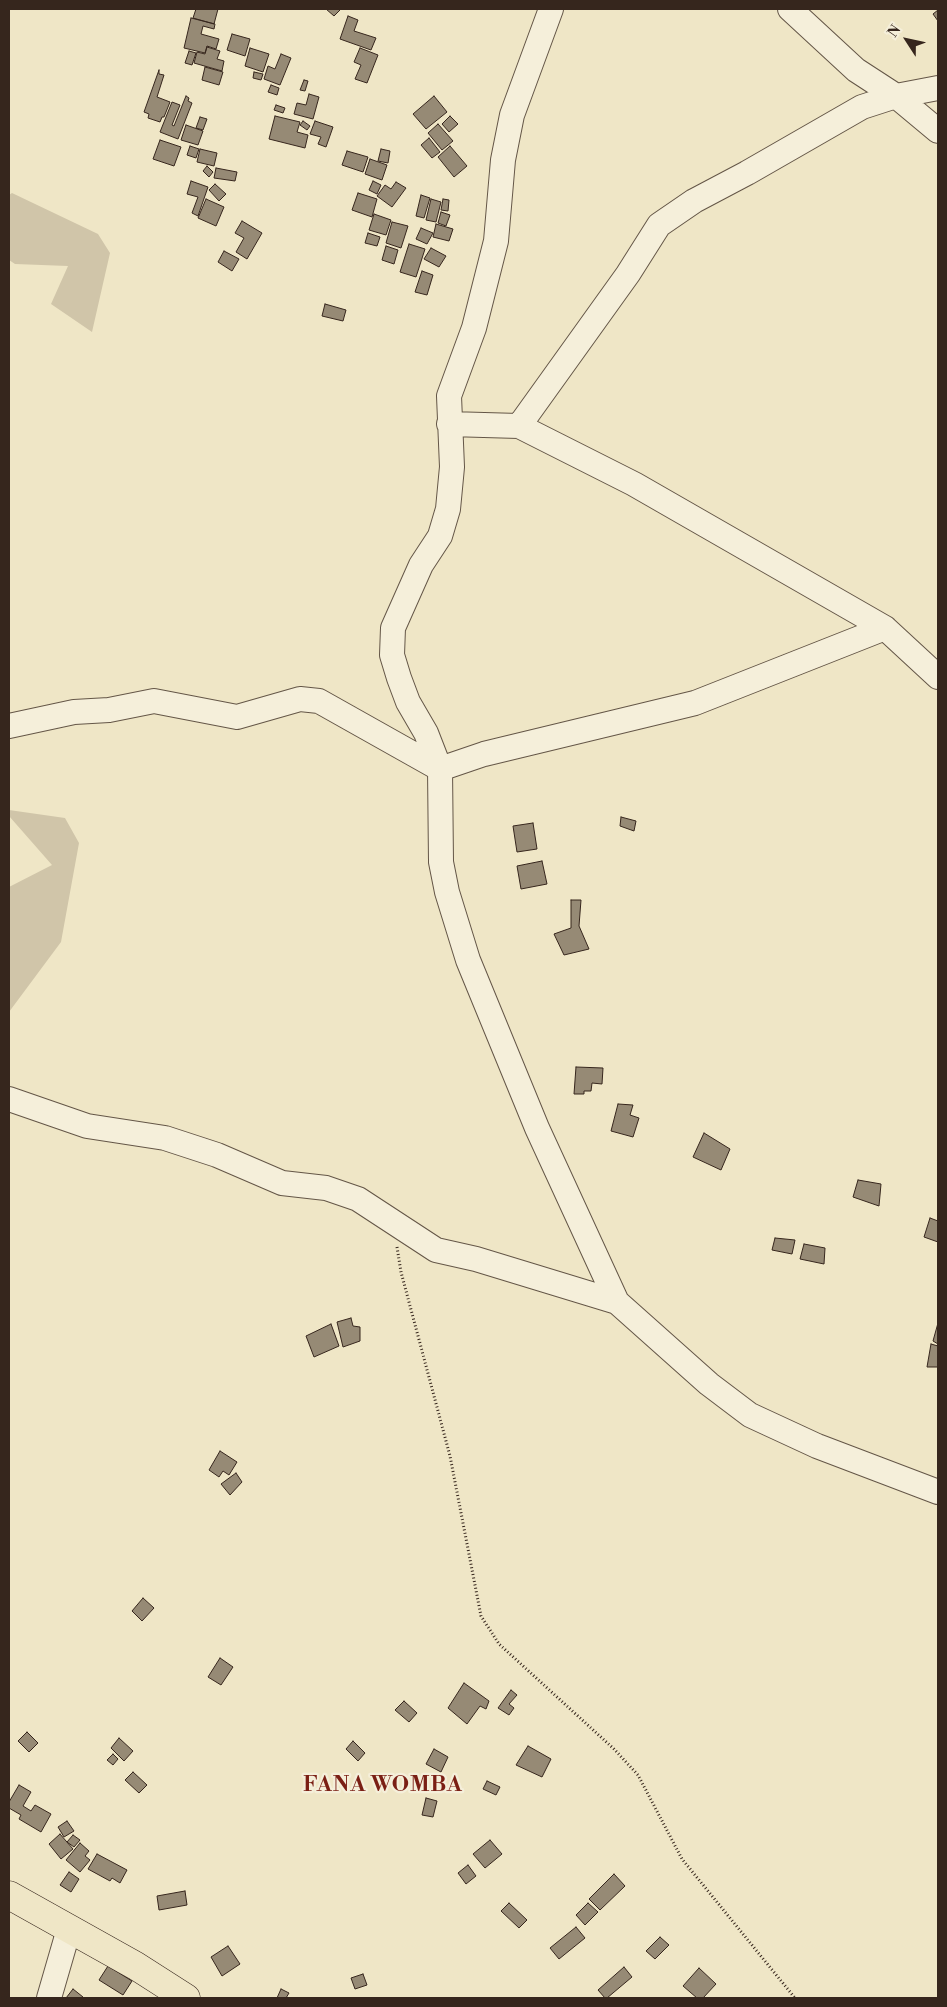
<!DOCTYPE html>
<style>
body{margin:0}
#map{position:relative;width:947px;height:2007px;overflow:hidden;background:#efe6c6;font-family:"Libre Bodoni",serif}
canvas{display:block}
.frame{position:absolute;inset:0;border:10px solid #36261d;pointer-events:none}
.north{position:absolute;left:882px;top:15px;width:50px;height:50px;-webkit-text-stroke:4px #f5efda;paint-order:stroke;rotate:305deg;font-size:14px;font-weight:700;line-height:20px;text-align:center;color:#36261d}
.north::after{content:'';display:block;margin:auto;width:18px;height:22px;background:#36261d;clip-path:polygon(50% 0,100% 100%,50% 72%,0 100%)}
</style>
<div id="map">
<canvas width="947" height="2007"></canvas>
<div class="frame"></div>
<div class="north">N</div>
</div>
<script>
const context = document.querySelector('canvas').getContext('2d');
context.lineJoin = 'round';
function paint(path, color) {
  context.fillStyle = color;
  context.fill(path, 'evenodd');
}
function toPath(rows) {
  const path = new Path2D();
  for (const r of rows) {
    path.moveTo(r[0], r[1]);
    for (let i = 2; i < r.length; i += 2) path.lineTo(r[i], r[i + 1]);
  }
  return path;
}
function strokePath(path, color, width, dash) {
  context.strokeStyle = color;
  context.lineWidth = width;
  context.lineCap = dash ? 'butt' : 'round';
  context.setLineDash(dash || []);
  context.stroke(path);
}
function label(font, color, halo, rows, align = 'center') {
  context.font = font + ' "Libre Bodoni",serif';
  context.lineWidth = 4.5;
  context.setLineDash([]);
  context.textBaseline = 'middle';
  context.strokeStyle = halo;
  context.fillStyle = color;
  for (const [text, x, y, turn = 0] of rows) {
    context.save();
    context.translate(x, y);
    context.rotate((+turn || 0) * Math.PI / 180);
    context.textAlign = isNaN(turn) ? turn : align;
    if (halo) context.strokeText(text, 0, 0);
    context.fillText(text, 0, 0);
    context.restore();
  }
}
const green = toPath([
 [12,193,98,234,110,253,92,332,51,304,68,266,15,264,9,260,9,195],
 [9,810,65,818,79,843,61,942,9,1012,9,887,52,865,9,816]
]);
const building = toPath([
 [196,9,218,9,214,24,193,18,196,9],
 [326,9,341,9,334,16,326,9],
 [938,10,938,21,933,14,938,10],
 [348,16,358,20,354,31,376,38,371,50,340,39,348,16],
 [191,18,215,24,214,29,203,26,201,34,219,39,216,49,207,46,205,53,184,48,191,18],
 [232,34,250,39,245,56,227,50,232,34],
 [207,47,220,51,217,59,224,61,222,71,194,63,197,52,205,54,207,47],
 [250,48,269,54,263,72,245,66,250,48],
 [360,48,378,55,367,83,355,79,361,65,354,62,360,48],
 [189,51,196,53,192,65,185,63,189,51],
 [281,54,291,58,280,85,264,79,268,66,275,69,281,54],
 [205,67,223,72,219,85,202,80,205,67],
 [159,70,159,74,164,75,157,97,170,102,164,117,162,117,160,122,148,118,149,114,144,112,159,70],
 [254,72,263,74,261,80,253,78,254,72],
 [304,80,308,81,305,91,300,90,304,80],
 [271,85,279,88,277,95,268,92,271,85],
 [309,94,319,97,313,119,294,114,297,103,306,105,309,94],
 [186,96,189,98,188,101,192,103,178,139,160,132,172,102,180,105,172,125,174,126,186,96],
 [434,96,447,112,426,129,413,114,434,96],
 [276,105,285,108,283,113,274,110,276,105],
 [275,116,300,122,297,132,308,135,305,148,269,139,275,116],
 [450,116,458,124,449,132,442,124,450,116],
 [200,117,207,119,203,130,196,128,200,117],
 [303,121,310,126,307,130,300,125,303,121],
 [315,121,333,127,326,147,318,144,321,137,310,134,315,121],
 [438,124,453,141,442,150,428,133,438,124],
 [186,125,203,131,198,145,181,140,186,125],
 [429,138,440,152,432,158,421,145,429,138],
 [160,140,181,147,174,166,153,159,160,140],
 [190,146,199,149,196,158,187,155,190,146],
 [450,146,467,166,454,177,438,157,450,146],
 [200,149,217,153,214,166,197,162,200,149],
 [381,149,390,151,388,163,378,161,381,149],
 [347,151,368,157,363,172,342,165,347,151],
 [370,159,387,165,382,180,365,174,370,159],
 [207,166,213,172,209,177,203,171,207,166],
 [216,168,237,172,235,181,214,178,216,168],
 [191,181,208,187,198,216,192,213,198,197,187,194,191,181],
 [373,181,381,185,377,194,369,190,373,181],
 [396,182,406,188,392,207,377,196,385,185,391,189,396,182],
 [215,184,226,194,219,201,209,190,215,184],
 [358,193,377,199,372,217,352,210,358,193],
 [421,195,430,198,424,218,416,216,421,195],
 [206,199,224,207,216,226,198,218,206,199],
 [431,199,441,202,436,222,426,220,431,199],
 [443,199,449,200,448,211,441,210,443,199],
 [441,212,450,215,446,226,438,223,441,212],
 [374,214,391,220,386,235,369,230,374,214],
 [242,221,262,233,247,259,236,252,244,238,235,233,242,221],
 [392,222,408,226,401,248,386,243,392,222],
 [436,224,453,229,449,241,433,237,436,224],
 [421,228,433,233,427,244,416,239,421,228],
 [368,233,380,237,377,246,365,243,368,233],
 [409,244,425,249,416,277,400,272,409,244],
 [386,246,398,250,394,264,382,260,386,246],
 [431,248,446,256,439,267,424,259,431,248],
 [224,251,239,259,232,271,218,262,224,251],
 [422,271,433,275,427,295,415,292,422,271],
 [325,304,346,310,343,321,322,316,325,304],
 [621,817,636,821,634,831,620,826,621,817],
 [533,823,537,849,517,852,513,826,533,823],
 [542,861,547,884,521,889,517,866,542,861],
 [571,900,581,900,579,926,589,949,564,955,554,934,571,928,571,900],
 [576,1067,603,1068,602,1084,592,1083,591,1091,584,1091,584,1094,574,1094,576,1067],
 [618,1104,633,1105,630,1115,639,1118,633,1137,611,1131,618,1104],
 [704,1133,730,1149,721,1170,693,1157,704,1133],
 [858,1180,881,1184,879,1206,853,1197,858,1180],
 [930,1218,938,1221,938,1242,924,1237,930,1218],
 [775,1238,795,1240,792,1254,772,1250,775,1238],
 [804,1244,825,1248,824,1264,800,1259,804,1244],
 [351,1318,353,1326,360,1327,360,1341,343,1347,337,1322,351,1318],
 [938,1323,938,1344,933,1341,938,1323],
 [331,1324,339,1346,314,1357,306,1336,331,1324],
 [931,1344,938,1346,938,1367,927,1367,931,1344],
 [220,1451,237,1462,229,1475,223,1471,219,1477,209,1470,220,1451],
 [236,1473,242,1482,230,1495,221,1484,236,1473],
 [143,1598,154,1608,142,1621,132,1611,143,1598],
 [220,1658,233,1667,221,1685,208,1677,220,1658],
 [464,1683,489,1701,486,1709,480,1706,467,1724,448,1708,464,1683],
 [511,1690,517,1695,509,1704,514,1708,509,1715,498,1708,511,1690],
 [404,1701,417,1713,409,1722,395,1710,404,1701],
 [27,1732,38,1743,29,1752,18,1741,27,1732],
 [119,1738,133,1751,124,1761,111,1748,119,1738],
 [353,1741,365,1753,358,1761,346,1749,353,1741],
 [528,1746,551,1759,542,1777,516,1765,528,1746],
 [434,1749,448,1757,441,1772,426,1764,434,1749],
 [113,1754,118,1759,113,1765,107,1760,113,1754],
 [133,1772,147,1785,139,1793,125,1780,133,1772],
 [487,1781,500,1787,496,1795,483,1789,487,1781],
 [19,1785,31,1792,23,1806,31,1811,35,1805,51,1814,41,1832,19,1819,21,1815,9,1808,9,1802,19,1785],
 [426,1798,437,1801,433,1817,422,1815,426,1798],
 [67,1821,74,1831,64,1837,58,1827,67,1821],
 [60,1834,73,1849,61,1859,49,1844,60,1834],
 [73,1835,80,1840,74,1847,67,1842,73,1835],
 [490,1840,502,1854,485,1868,473,1854,490,1840],
 [80,1843,89,1851,85,1856,90,1860,80,1872,66,1860,80,1843],
 [97,1854,127,1870,120,1883,112,1878,110,1881,88,1869,97,1854],
 [468,1865,476,1876,466,1884,458,1873,468,1865],
 [69,1872,79,1879,71,1892,60,1885,69,1872],
 [614,1874,625,1886,600,1910,589,1899,614,1874],
 [185,1891,187,1905,159,1910,157,1896,185,1891],
 [509,1903,527,1920,519,1928,501,1911,509,1903],
 [588,1903,598,1912,585,1925,576,1915,588,1903],
 [576,1927,585,1938,559,1959,550,1948,576,1927],
 [660,1937,669,1945,655,1959,646,1951,660,1937],
 [228,1946,240,1964,222,1976,211,1957,228,1946],
 [108,1966,132,1981,123,1995,99,1980,108,1966],
 [624,1967,632,1977,607,1998,605,1998,598,1990,624,1967],
 [699,1968,716,1984,703,1998,697,1998,683,1986,699,1968],
 [363,1974,367,1985,355,1989,351,1978,363,1974],
 [73,1989,83,1997,82,1998,66,1998,73,1989],
 [281,1989,289,1993,286,1998,277,1998,281,1989]
]);
const path = toPath([
 [397,1247,401,1272,450,1456,481,1616,499,1644,614,1749,638,1775,682,1859,795,1998]
]);
const minor = toPath([
 [551,9,512,115,503,160,496,241,474,328,449,396,452,467,448,509,440,536,421,565,393,628,392,655,399,678,408,702,426,733,440,769,441,862,447,892,468,960,537,1128,617,1302,709,1384,750,1415,817,1446,938,1492],
 [790,9,856,70,896,96,938,131],
 [449,424,519,426,634,484,885,628,938,677],
 [519,426,628,274,659,225,694,201,747,173,862,107,896,96,938,88],
 [9,726,74,712,109,710,154,701,237,717,300,699,319,701,440,769,484,754,695,703,885,628],
 [9,1099,87,1126,165,1138,217,1155,282,1183,326,1188,358,1199,436,1250,476,1259,617,1302],
 [49,1998,69,1929]
]);
const major = toPath([
 [9,1895,136,1966,186,1998]
]);
const districtNames = [
 ["FANA WOMBA",383,1786]
];
paint(green, '#d0c5a9');
paint(building, '#968a75');
strokePath(building, '#36261d', 1);
strokePath(minor, '#645647', 26);
strokePath(major, '#36261d', 29);
strokePath(path, '#36261d', 3, [1, 2.5]);
strokePath(minor, '#f5efda', 24);
strokePath(major, '#efe6c6', 28);
context.letterSpacing = '1px';
label('bold 21px', '#7a1f14', '#f5efda', districtNames);
context.letterSpacing = '0px';
</script>
